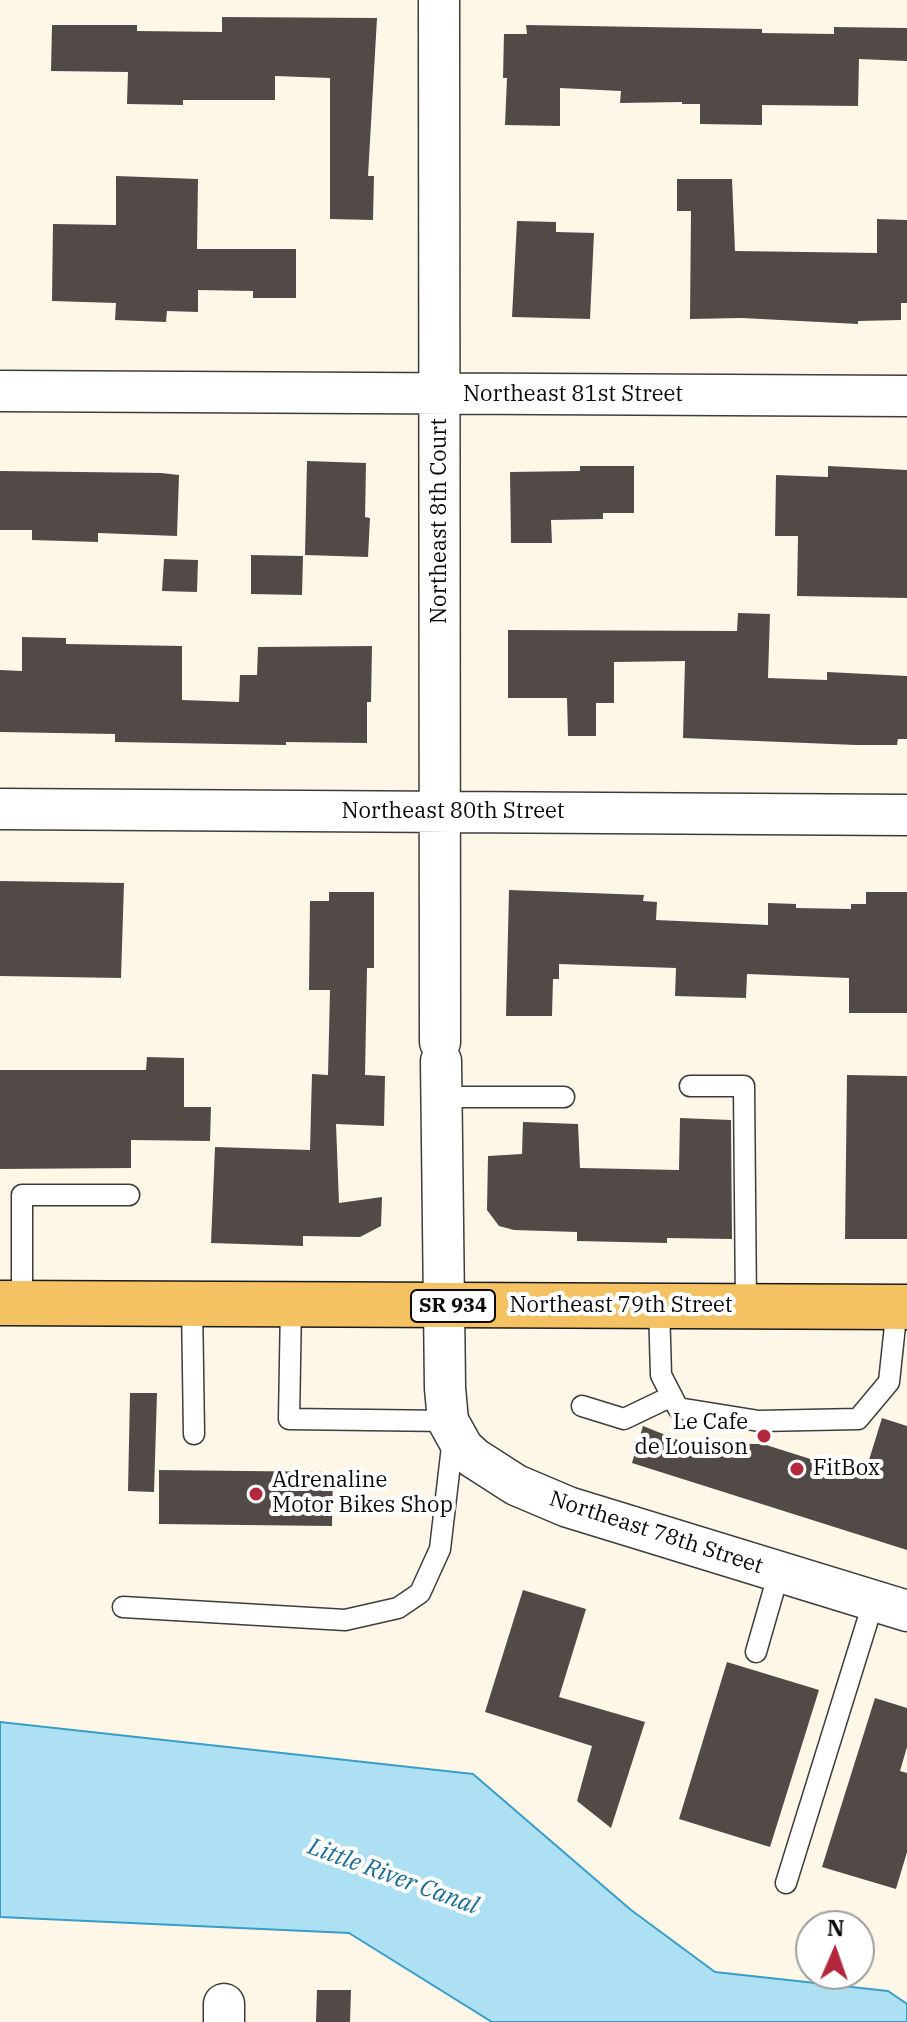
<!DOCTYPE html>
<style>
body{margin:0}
#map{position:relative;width:907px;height:2022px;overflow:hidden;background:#fef7e7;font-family:"IBM Plex Serif",serif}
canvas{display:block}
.north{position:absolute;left:795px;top:1910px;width:80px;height:80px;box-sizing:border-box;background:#fff;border:2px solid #9d9d9d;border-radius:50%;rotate:2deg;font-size:22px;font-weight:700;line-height:32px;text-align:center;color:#0a0a0a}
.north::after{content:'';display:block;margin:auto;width:28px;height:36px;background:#b4283d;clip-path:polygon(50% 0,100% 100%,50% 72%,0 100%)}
</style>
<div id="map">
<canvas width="907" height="2022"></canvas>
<div class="north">N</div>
</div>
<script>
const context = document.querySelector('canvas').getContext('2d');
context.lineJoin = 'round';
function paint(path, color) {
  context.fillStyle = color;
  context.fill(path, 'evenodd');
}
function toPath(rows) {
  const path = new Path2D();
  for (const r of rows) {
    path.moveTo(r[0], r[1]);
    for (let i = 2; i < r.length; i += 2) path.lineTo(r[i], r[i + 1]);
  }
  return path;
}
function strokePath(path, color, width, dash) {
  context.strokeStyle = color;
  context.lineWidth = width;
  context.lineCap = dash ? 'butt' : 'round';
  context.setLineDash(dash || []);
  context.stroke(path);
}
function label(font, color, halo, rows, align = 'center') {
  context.font = font + ' "IBM Plex Serif",serif';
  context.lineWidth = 8;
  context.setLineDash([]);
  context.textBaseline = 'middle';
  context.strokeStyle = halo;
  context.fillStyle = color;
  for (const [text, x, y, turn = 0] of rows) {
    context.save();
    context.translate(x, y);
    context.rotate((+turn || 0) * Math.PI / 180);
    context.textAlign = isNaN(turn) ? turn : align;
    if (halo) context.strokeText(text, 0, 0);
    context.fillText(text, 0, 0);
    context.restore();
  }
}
const water = toPath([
 [0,1722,473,1774,631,1910,715,1972,888,1991,907,2004,907,2022,492,2022,349,1933,0,1917,0,1722]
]);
const building = toPath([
 [222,17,377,18,368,176,374,176,373,220,330,219,330,78,275,76,275,100,183,100,183,105,127,104,128,72,51,71,52,25,137,25,137,31,222,32],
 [526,25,762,29,762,33,834,34,834,27,907,28,907,61,859,59,858,106,762,105,762,125,700,124,700,104,682,104,682,102,620,103,621,91,560,88,560,126,505,125,507,78,503,78,504,34,527,34],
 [116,176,198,179,197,249,296,249,296,298,253,298,253,291,198,290,198,312,167,311,166,322,115,320,116,303,52,301,53,224,116,225],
 [677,179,732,179,735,251,877,253,877,219,907,220,907,303,901,303,901,320,858,321,858,324,742,318,690,319,691,211,677,211],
 [517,221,556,222,556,232,594,233,590,319,512,317],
 [307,461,366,463,365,517,370,518,368,557,305,555],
 [580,466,634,466,634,513,603,513,603,519,551,520,552,543,511,543,510,472,580,471],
 [828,466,907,470,907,598,797,596,798,536,775,536,776,475,828,477],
 [0,471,161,473,179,475,177,536,98,533,98,542,32,540,32,530,0,530],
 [251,555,303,556,302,595,251,594],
 [164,559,198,560,197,592,162,591],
 [738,613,770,614,768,678,827,680,827,672,907,676,907,739,898,739,897,745,856,745,683,738,685,661,614,662,614,703,596,703,596,736,568,736,567,698,508,698,508,630,737,631],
 [22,637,66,638,66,644,182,646,182,700,239,702,240,675,257,675,258,647,372,646,371,702,367,702,367,743,286,742,286,745,115,742,115,734,0,732,0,670,22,671],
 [0,881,124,883,121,978,0,976],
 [509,890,644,895,643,901,657,902,656,920,768,925,768,903,796,904,796,908,851,909,851,904,866,904,866,892,907,892,907,1013,849,1013,849,978,747,974,746,998,675,996,676,968,559,964,559,979,553,979,552,1016,506,1016],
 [329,892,374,892,374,968,367,968,365,1075,385,1076,384,1126,336,1124,339,1203,382,1197,381,1226,360,1237,303,1236,303,1246,211,1243,215,1147,310,1150,312,1074,328,1075,330,990,309,990,310,901,329,901],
 [147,1057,184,1058,184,1107,211,1107,210,1141,131,1140,131,1168,0,1169,0,1070,146,1070],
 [847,1075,907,1076,907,1239,845,1239],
 [680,1118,731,1120,732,1239,667,1238,667,1243,577,1241,577,1232,514,1230,499,1226,487,1210,488,1156,522,1154,523,1122,578,1124,580,1168,679,1170],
 [130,1393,157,1393,154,1492,128,1491],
 [882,1418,907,1426,907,1550,632,1463,643,1426,688,1444,763,1444,864,1476],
 [159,1470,333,1472,332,1526,159,1524],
 [523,1590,586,1609,559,1697,645,1722,611,1828,577,1801,592,1746,485,1712],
 [727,1662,819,1690,770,1847,679,1819],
 [875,1698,907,1708,907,1747,900,1771,907,1773,907,1852,896,1889,822,1867],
 [317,1990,351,1990,350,2022,316,2022]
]);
const lane = toPath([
 [690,1086,744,1086,746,1307],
 [442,1097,564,1097],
 [22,1304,22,1195,129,1195],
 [192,1304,194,1434],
 [291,1305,289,1419,448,1421],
 [659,1306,661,1375,678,1408,759,1421,858,1419,889,1382,897,1307],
 [582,1406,624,1419,672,1396],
 [123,1607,345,1620,398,1608,420,1593,440,1549,453,1438],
 [756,1652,779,1572],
 [786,1883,874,1600]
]);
const street = toPath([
 [439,0,440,1042],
 [0,391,907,396],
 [0,809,907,815],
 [441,1061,445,1388,448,1421,463,1448,474,1458,516,1485,568,1507,907,1611],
 [224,2022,224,2004]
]);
const primary = toPath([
 [0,1303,907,1307]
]);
const markers = [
 [764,1436,8,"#b4283d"],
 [797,1469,8,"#b4283d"],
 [256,1494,8,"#b4283d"]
];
const shields = [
 [453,1306,84]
];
const shieldNames = [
 ["SR 934",453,1306]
];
const streetNames = [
 ["Northeast 81st Street",573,395],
 ["Northeast 8th Court",440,521,-90],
 ["Northeast 80th Street",453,812],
 ["Northeast 79th Street",621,1306],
 ["Northeast 78th Street",656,1533,18]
];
const poiNames = [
 ["Le Cafe",748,1423,"right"],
 ["de Louison",748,1448,"right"],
 ["FitBox",813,1469],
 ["Adrenaline",272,1481],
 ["Motor Bikes Shop",272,1506]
];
const waterNames = [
 ["Little River Canal",393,1877,20]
];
paint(water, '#aee0f3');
strokePath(water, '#389dc8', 2);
paint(building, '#524a47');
strokePath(lane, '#3d3d3d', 23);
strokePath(street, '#3d3d3d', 43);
strokePath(primary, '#1b1b1b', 47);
strokePath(lane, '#fff', 20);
strokePath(street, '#fff', 40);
strokePath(primary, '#f4c262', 44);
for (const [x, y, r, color] of markers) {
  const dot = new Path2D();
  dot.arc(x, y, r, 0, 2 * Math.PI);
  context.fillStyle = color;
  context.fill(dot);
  strokePath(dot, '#fff', 3);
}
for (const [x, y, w] of shields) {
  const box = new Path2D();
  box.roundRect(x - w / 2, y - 16, w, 32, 6);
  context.fillStyle = '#fff';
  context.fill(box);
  strokePath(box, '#0a0a0a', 2);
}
label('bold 20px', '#0a0a0a', null, shieldNames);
label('22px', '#0a0a0a', '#fff', streetNames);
label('22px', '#0a0a0a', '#fff', poiNames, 'left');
label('italic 24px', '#196c95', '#fff', waterNames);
</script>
